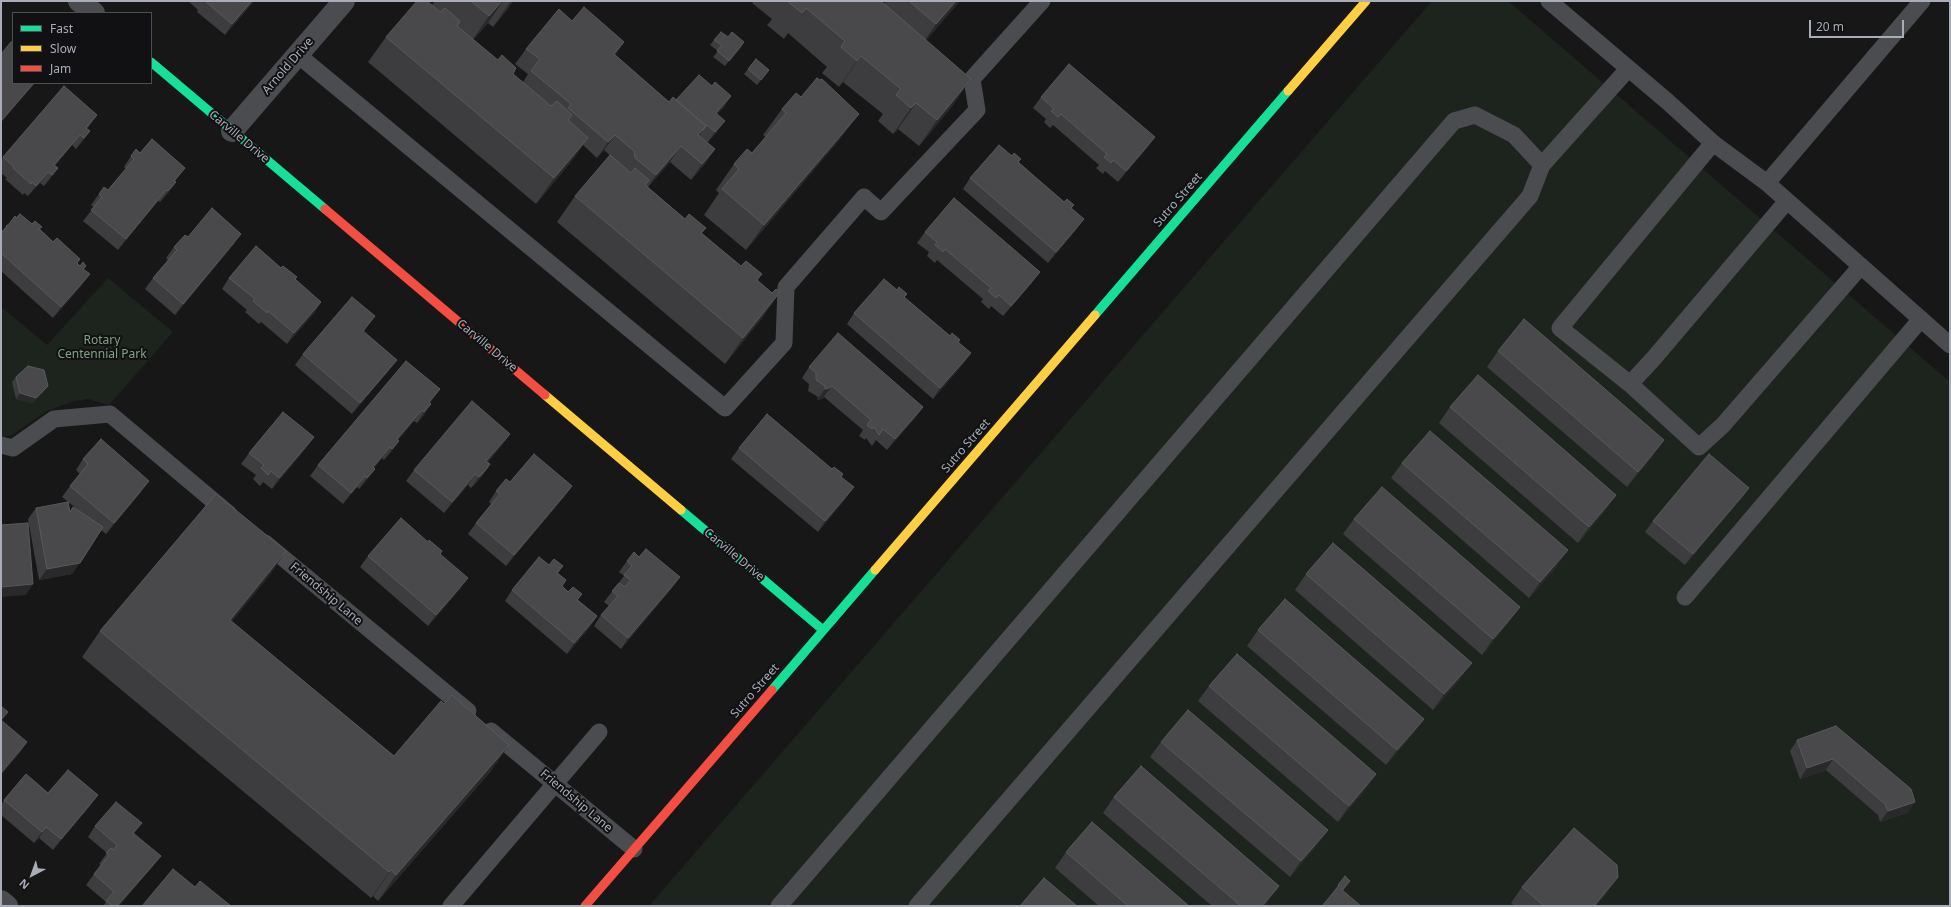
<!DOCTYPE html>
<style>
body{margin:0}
#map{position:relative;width:1951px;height:907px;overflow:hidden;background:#171717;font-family:"Noto Sans",sans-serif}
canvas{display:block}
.frame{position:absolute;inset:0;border:2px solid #a8adb8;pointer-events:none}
.legend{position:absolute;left:12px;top:12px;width:140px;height:72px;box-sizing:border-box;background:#111113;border:1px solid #4d4f55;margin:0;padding:5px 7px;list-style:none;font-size:12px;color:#a8adb8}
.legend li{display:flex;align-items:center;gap:8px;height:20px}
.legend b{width:20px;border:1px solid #4d4f55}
.north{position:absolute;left:12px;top:855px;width:40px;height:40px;-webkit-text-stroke:3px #111113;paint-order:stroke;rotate:221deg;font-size:11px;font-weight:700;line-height:16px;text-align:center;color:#a8adb8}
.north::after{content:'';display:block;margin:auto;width:14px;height:18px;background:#a8adb8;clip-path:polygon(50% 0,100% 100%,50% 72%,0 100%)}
.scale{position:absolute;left:1809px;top:20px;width:95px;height:18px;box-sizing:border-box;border:2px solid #a8adb8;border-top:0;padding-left:5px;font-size:12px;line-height:14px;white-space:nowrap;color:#a8adb8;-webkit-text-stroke:3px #111113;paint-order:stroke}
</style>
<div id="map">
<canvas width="1951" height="907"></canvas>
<div class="frame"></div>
<ul class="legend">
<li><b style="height:5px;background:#16e098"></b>Fast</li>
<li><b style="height:5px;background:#ffcf43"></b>Slow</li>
<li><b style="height:5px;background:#f24e42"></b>Jam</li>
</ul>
<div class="north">N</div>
<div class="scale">20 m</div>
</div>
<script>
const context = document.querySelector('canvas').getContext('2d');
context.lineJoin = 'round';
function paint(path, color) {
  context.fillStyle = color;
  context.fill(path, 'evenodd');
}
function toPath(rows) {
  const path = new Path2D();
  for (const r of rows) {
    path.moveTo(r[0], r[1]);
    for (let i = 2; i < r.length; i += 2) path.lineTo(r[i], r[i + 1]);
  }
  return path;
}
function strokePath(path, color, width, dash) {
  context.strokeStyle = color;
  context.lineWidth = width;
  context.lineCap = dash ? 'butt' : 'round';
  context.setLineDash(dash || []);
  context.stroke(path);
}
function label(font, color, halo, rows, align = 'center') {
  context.font = font + ' "Noto Sans",sans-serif';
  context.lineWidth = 4;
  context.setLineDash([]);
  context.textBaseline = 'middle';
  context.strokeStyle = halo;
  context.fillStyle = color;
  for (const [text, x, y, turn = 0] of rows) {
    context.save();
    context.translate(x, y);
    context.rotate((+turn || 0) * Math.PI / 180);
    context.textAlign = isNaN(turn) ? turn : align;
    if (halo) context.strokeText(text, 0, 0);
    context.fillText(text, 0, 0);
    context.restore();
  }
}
const green = toPath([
 [1432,1,1508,1,1950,382,1950,906,649,906],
 [108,278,173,332,109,405,88,399,74,401,47,411,12,435,1,437,1,307,47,345]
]);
const lane = toPath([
 [1549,1,1668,102,1713,143,1767,183,1950,345],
 [298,55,725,408,784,343,786,287,864,197,881,212,977,110,972,79,1042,1],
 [1767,183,1922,1],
 [1787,201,1654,358,1630,384,1699,447,1723,425,1861,266],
 [1630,384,1560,328,1713,143],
 [1,445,13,448,54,419,110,414,229,514],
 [265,543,468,711],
 [1685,597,1921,319],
 [491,731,634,849],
 [451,906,599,732],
 [779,906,1454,121,1475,115,1514,135,1542,165],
 [917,906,1530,196,1542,165,1628,69]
]);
const street = toPath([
 [79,1,94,13],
 [232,131,344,1],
 [1,901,7,906]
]);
const fast = toPath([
 [151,62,325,209],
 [1095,315,1288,91],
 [681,510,823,630],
 [772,690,875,570]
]);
const slow = toPath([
 [1288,91,1366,1],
 [545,395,681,510],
 [875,570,1095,315]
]);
const jam = toPath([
 [325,209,545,395],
 [585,906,772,690]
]);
const wall = toPath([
 [188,1,254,1,225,35,197,12,198,10],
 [435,1,513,1,507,10,493,27,488,23,473,40,523,82,528,74,515,64,526,49,572,21,624,42,615,55,669,102,676,100,712,86,731,96,724,107,717,114,717,132,707,143,699,136,715,149,704,165,691,180,670,162,648,187,685,219,706,228,702,233,772,293,780,292,762,318,725,364,557,222,575,196,623,167,604,150,597,158,583,145,570,163,536,204,368,62,386,37,432,5],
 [754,1,881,1,884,4,886,1,960,1,926,40,953,105,919,146,898,129,893,134,878,121,883,114,843,82,839,87,822,73,827,67,788,33,784,39,767,25,772,19,752,3],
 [728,37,744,42,725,66,713,57,718,51,710,45,714,40],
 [748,69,765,75,757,85,744,74],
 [1041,97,1155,137,1147,148,1118,182,1105,171,1103,174,1096,168,1099,165,1053,125,1050,128,1044,122,1046,119,1033,108],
 [782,109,840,139,746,250,704,215,719,193,716,190,734,164,752,153,766,137,763,135],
 [97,115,87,129,90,131,82,142,76,149,72,145,55,166,58,168,50,179,44,186,40,183,28,196,24,193,23,195,5,179,7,178,1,173,1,160,3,157],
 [140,153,185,168,175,181,176,182,168,193,160,202,158,201,118,250,83,221,94,207,91,205,99,194,108,190,126,169,124,167,131,156],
 [1018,163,1072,208,1076,230,1048,263,963,189,970,178],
 [16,218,32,224,40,229,80,266,86,266,84,269,82,285,53,318,1,271,1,232,6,226,9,224],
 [925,232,1032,283,1003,316,991,306,989,309,981,302,983,299,937,260,935,263,927,256,929,252,917,243],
 [188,237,234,244,175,315,145,289,153,278,168,260,166,258,174,247],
 [229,278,295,280,321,302,314,313,287,344,261,322,259,324,245,312,247,310,222,289],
 [904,297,971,353,963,364,933,399,847,324,854,313],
 [367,327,364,331,389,370,352,414,295,365,303,354],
 [1498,351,1653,456,1627,487,1487,367],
 [809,367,923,407,915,418,887,450,876,440,872,446,866,438,865,440,859,436,863,430,824,397,822,399,817,400,818,397,808,391,809,384,802,378],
 [16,377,44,392,32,403,16,399,12,382],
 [440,389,430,403,424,415,417,423,414,421,398,440,399,441,391,452,384,460,382,458,374,468,375,469,359,489,357,487,343,504,310,476,318,465],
 [1450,407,1616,495,1605,511,1578,543,1439,423],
 [510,434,502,445,488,462,483,475,477,482,471,488,468,485,444,513,406,481,414,470],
 [314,437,306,448,272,489,263,482,260,486,253,479,256,475,241,464,249,453],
 [739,448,832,469,842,477,846,498,818,532,731,459],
 [83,459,141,492,106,534,101,530,72,574,39,580,28,519,36,508,70,512,73,507,78,510,62,497,70,486,80,474,76,470],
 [1402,463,1557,566,1529,598,1391,478],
 [572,486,564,497,506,566,468,534,476,523,491,504,489,502,496,491],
 [1749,488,1741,499,1685,565,1645,532,1653,521],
 [1354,519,1509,622,1482,655,1343,534],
 [428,542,442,551,440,554,460,589,428,626,360,567,368,556],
 [286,551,268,577,231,622,394,756,491,771,378,901,373,896,371,898,82,657,100,631],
 [627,561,672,588,621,649,594,626,601,615,609,606,604,602,624,576,619,572],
 [549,565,563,566,558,573,566,580,562,586,597,616,590,627,567,654,505,601,512,590],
 [1306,574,1461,678,1433,710,1295,590],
 [1258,630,1424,719,1413,734,1386,765,1247,646],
 [1209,686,1376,774,1365,790,1338,822,1198,701],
 [1797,740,1915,802,1907,813,1880,822,1878,815,1826,770,1800,779,1790,751],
 [1161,742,1328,830,1317,845,1290,877,1150,757],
 [48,793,90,806,53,850,39,838,34,843,1,815,1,805,4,800],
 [1114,797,1268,902,1264,906,1212,906,1103,813],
 [142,823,134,833,153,866,119,906,103,906,106,902,86,885,94,874,101,865,99,864,107,853,88,837,95,826],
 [1066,852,1189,906,1099,906,1055,868],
 [1350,881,1343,891,1330,896,1338,885],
 [1522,887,1607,893,1596,906,1515,906,1511,903]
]);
const shadedWall = toPath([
 [252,1,254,1,225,35,232,24],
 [502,1,503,1,488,23,471,42,489,16],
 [511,1,513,1,507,10,493,27],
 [956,1,960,1,918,50,936,24],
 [624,42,613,57,614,54],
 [744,42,741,48,725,66,729,61],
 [861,56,843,82,839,87,857,61],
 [971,79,953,105,919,146,937,120],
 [34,83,35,83,1,123,1,121],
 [731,96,724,107,709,124,716,113],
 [916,103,898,129,893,134,911,108],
 [859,114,840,139,746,250,764,225],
 [97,115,89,126,81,135,86,128],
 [725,121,717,132,707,143,715,132],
 [707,125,699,136,687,151,698,135,706,126],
 [90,131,82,142,76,149,84,138],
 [80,135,72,145,49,173,54,165],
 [615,135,604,150,597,158,608,142],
 [1155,137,1147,148,1118,182,1126,171],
 [588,138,570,163,536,204,554,178],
 [681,146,670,162,645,191,656,175],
 [715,149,704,165,691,180,702,164],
 [58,168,50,179,44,186,52,175],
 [48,172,40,183,28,196,36,186],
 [176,182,168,193,160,202,168,191],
 [166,190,158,201,118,250,126,239],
 [1084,219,1076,230,1048,263,1056,252],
 [241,234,234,244,175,315,183,304],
 [1040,272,1032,283,1003,316,1011,306],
 [90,274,82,285,53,318,61,307],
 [780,292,762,318,725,364,743,338],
 [321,302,314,313,287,344,294,333],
 [375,316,367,327,355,342,363,331],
 [971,353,963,364,933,399,940,388],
 [397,360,389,370,352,414,360,403],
 [48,386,44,392,32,403,16,399,20,393],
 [832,386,822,399,817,400,825,389],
 [440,389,432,400,422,413,429,402],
 [431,404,424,415,417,423,424,412],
 [923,407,915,418,887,450,895,439],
 [422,410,414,421,391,448,397,439],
 [510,434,502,445,479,472,486,461],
 [314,437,306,448,272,489,279,478],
 [1664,440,1653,456,1627,487,1638,472],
 [399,441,391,452,384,460,392,449],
 [390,447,382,458,365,478,373,467],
 [490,464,483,475,471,488,479,477],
 [375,469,367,480,359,489,367,478],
 [475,474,468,485,444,513,452,502],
 [365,476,357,487,343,504,351,493],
 [149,481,141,492,106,534,114,523],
 [572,486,564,497,506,566,514,555],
 [854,487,846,498,818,532,825,521],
 [1749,488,1741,499,1685,565,1693,554],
 [1616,495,1605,511,1578,543,1589,527],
 [1568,550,1557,566,1529,598,1540,582],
 [286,551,268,577,212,646,230,620],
 [80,563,72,574,39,580,47,569],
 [680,577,672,588,621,649,628,638],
 [468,578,460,589,428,626,436,615],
 [33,584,26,595,1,597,1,587],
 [1520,607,1509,622,1482,655,1493,639],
 [597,616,590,627,567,654,574,643],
 [1472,663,1461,678,1433,710,1444,694],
 [1424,719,1413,734,1386,765,1397,750],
 [27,742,20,753,1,775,1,773],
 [509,745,491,771,378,901,396,875],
 [1833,759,1826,770,1800,779,1807,768],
 [1376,774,1365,790,1338,822,1349,806],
 [98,795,90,806,53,850,61,839],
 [1915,802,1907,813,1880,822,1888,811],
 [46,827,39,838,34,843,42,832],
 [1328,830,1317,845,1290,877,1301,861],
 [161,856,153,866,119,906,117,906],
 [391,870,373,896,371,898,389,872],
 [1618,877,1607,893,1596,906,1594,906],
 [1279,886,1268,902,1264,906,1262,906]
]);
const building = toPath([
 [205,1,252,1,232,24,205,1],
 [417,1,427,1,440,12,445,8,460,21,457,26,498,60,502,55,516,68,513,74,551,106,557,101,572,115,568,120,588,138,554,178,386,37,417,1],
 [471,1,502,1,489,16,471,1],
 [787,1,881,1,971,79,937,120,916,103,911,108,896,95,901,89,861,56,857,61,841,47,845,41,806,8,802,13,787,1],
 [909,1,956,1,936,24,909,1],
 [584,7,624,42,614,54,669,102,673,97,706,126,698,135,715,149,702,164,681,146,656,175,635,158,634,151,615,135,608,142,568,108,571,104,531,71,540,59,526,49,559,9,572,21,584,7],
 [721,32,728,37,732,32,744,42,729,61,717,51,722,45,714,40,721,32],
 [11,42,13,43,13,83,34,83,1,121,1,54,11,42],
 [756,59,769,70,761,80,748,69,756,59],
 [1069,64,1155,137,1126,171,1113,160,1111,163,1104,157,1107,154,1061,114,1058,117,1051,111,1054,109,1041,97,1069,64],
 [699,75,712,86,715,82,731,96,716,113,725,121,715,132,707,125,702,131,706,126,676,100,699,75],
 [817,78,820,80,822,79,859,114,764,225,722,189,739,169,734,164,747,149,752,153,786,113,782,109,796,93,801,97,817,78],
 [64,86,97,115,86,128,90,131,84,138,80,135,54,165,58,168,52,175,48,172,36,186,32,182,31,184,13,168,14,167,3,157,64,86],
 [152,139,185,168,174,181,176,182,168,191,166,190,126,239,91,210,102,197,99,194,104,187,108,190,134,159,131,156,136,149,140,153,152,139],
 [999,145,1012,156,1014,153,1021,159,1018,162,1064,202,1067,199,1074,205,1071,208,1084,219,1056,252,970,178,999,145],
 [610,155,631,173,635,168,649,180,645,185,685,219,689,214,706,228,701,233,741,266,746,261,762,274,757,280,772,293,776,289,780,292,743,338,575,196,610,155],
 [954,198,1040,272,1011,306,999,295,996,298,988,291,991,288,945,249,943,252,935,245,937,242,925,232,954,198],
 [212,208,241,234,183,304,153,278,177,250,174,247,185,235,188,237,212,208],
 [20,214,32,224,35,221,42,227,39,229,53,242,57,238,80,259,77,263,80,266,83,262,86,266,83,269,90,274,61,307,1,253,1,233,7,227,6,226,9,224,15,216,16,218,20,214],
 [256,246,281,268,283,266,297,277,295,279,321,302,294,333,268,311,267,313,253,301,255,299,229,278,256,246],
 [884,279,897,290,899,287,907,294,904,297,950,336,952,333,960,340,958,342,971,353,940,388,854,313,884,279],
 [352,297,375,316,363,331,397,360,360,403,303,354,352,297],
 [1524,319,1664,440,1638,472,1498,351,1524,319],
 [838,333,923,407,895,439,883,429,879,435,874,427,872,429,867,425,871,420,832,386,829,388,825,389,825,386,816,380,816,373,809,367,838,333],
 [406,361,440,389,429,402,431,404,424,412,422,410,397,439,399,441,392,449,390,447,373,467,375,469,367,478,365,476,351,493,318,465,406,361],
 [28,366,44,370,48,386,36,398,20,393,16,377,28,366],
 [1478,375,1616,495,1589,527,1450,407,1478,375],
 [472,401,510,434,486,461,490,464,485,471,479,477,475,474,452,502,414,470,472,401],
 [283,412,314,437,279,478,271,471,268,475,261,468,264,465,249,453,283,412],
 [767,414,832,469,834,467,843,474,841,477,854,487,825,521,739,448,767,414],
 [1430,431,1568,550,1540,582,1402,463,1430,431],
 [101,439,149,481,114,523,70,486,88,464,83,459,101,439],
 [534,454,572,486,514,555,476,523,500,494,496,491,506,479,510,482,534,454],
 [1709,454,1749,488,1693,554,1653,521,1709,454],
 [1382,487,1520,607,1493,639,1354,519,1382,487],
 [216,494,286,551,230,620,394,756,441,701,444,704,452,695,509,745,396,875,391,870,389,872,100,631,216,494],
 [68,502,70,512,73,507,103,527,80,563,47,569,36,508,68,502],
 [401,518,428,542,429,540,442,551,440,554,468,578,436,615,368,556,401,518],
 [28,523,33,584,1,587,1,525,28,523],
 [1333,543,1472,663,1444,694,1306,574,1333,543],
 [646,549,680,577,628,638,601,615,618,596,612,591,619,583,625,587,631,580,624,575,632,566,627,561,634,552,639,557,646,549],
 [539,557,549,565,554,559,563,566,557,573,566,580,562,586,568,592,573,587,582,594,577,600,597,616,574,643,512,590,539,557],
 [1285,599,1424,719,1397,750,1258,630,1285,599],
 [1237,654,1376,774,1349,806,1209,686,1237,654],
 [1,706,8,712,1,720,1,706],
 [1188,710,1328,830,1301,861,1161,742,1188,710],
 [1,720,27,742,1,773,1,720],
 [1836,726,1911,789,1915,802,1888,811,1885,804,1833,759,1807,768,1797,740,1836,726],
 [1141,766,1279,886,1262,906,1241,906,1114,797,1141,766],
 [68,770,98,795,61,839,46,827,42,832,4,800,26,774,48,793,68,770],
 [116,802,142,823,133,833,161,856,117,906,113,906,106,901,114,892,94,874,109,855,106,853,111,848,114,850,117,845,95,826,116,802],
 [1092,822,1189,906,1128,906,1066,852,1092,822],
 [1574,828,1617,865,1618,877,1594,906,1544,906,1522,887,1574,828],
 [173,869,195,887,200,881,231,906,142,906,173,869],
 [1345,876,1350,881,1342,890,1361,906,1322,906,1339,886,1338,885,1345,876],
 [1044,878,1077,906,1020,906,1044,878]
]);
const streetNames = [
 ["Arnold Drive",288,66,-49],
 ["Carville Drive",239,137,40],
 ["Sutro Street",1178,200,-49],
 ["Carville Drive",487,346,40],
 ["Sutro Street",966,446,-49],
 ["Carville Drive",734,555,40],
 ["Friendship Lane",326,594,40],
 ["Sutro Street",755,691,-49],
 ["Friendship Lane",576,801,40]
];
const parkNames = [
 ["Rotary",102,341],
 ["Centennial Park",102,355]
];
paint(green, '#1d241e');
strokePath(lane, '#4b4c50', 17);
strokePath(street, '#4b4c50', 22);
strokePath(fast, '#16e098', 9);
strokePath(slow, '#ffcf43', 9);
strokePath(jam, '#f24e42', 9);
paint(wall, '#3d3d3f');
paint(shadedWall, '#29292a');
paint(building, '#49494c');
strokePath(building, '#58595d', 1);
label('12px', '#a8adb8', '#111113', streetNames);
label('12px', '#7fa381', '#111113', parkNames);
</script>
